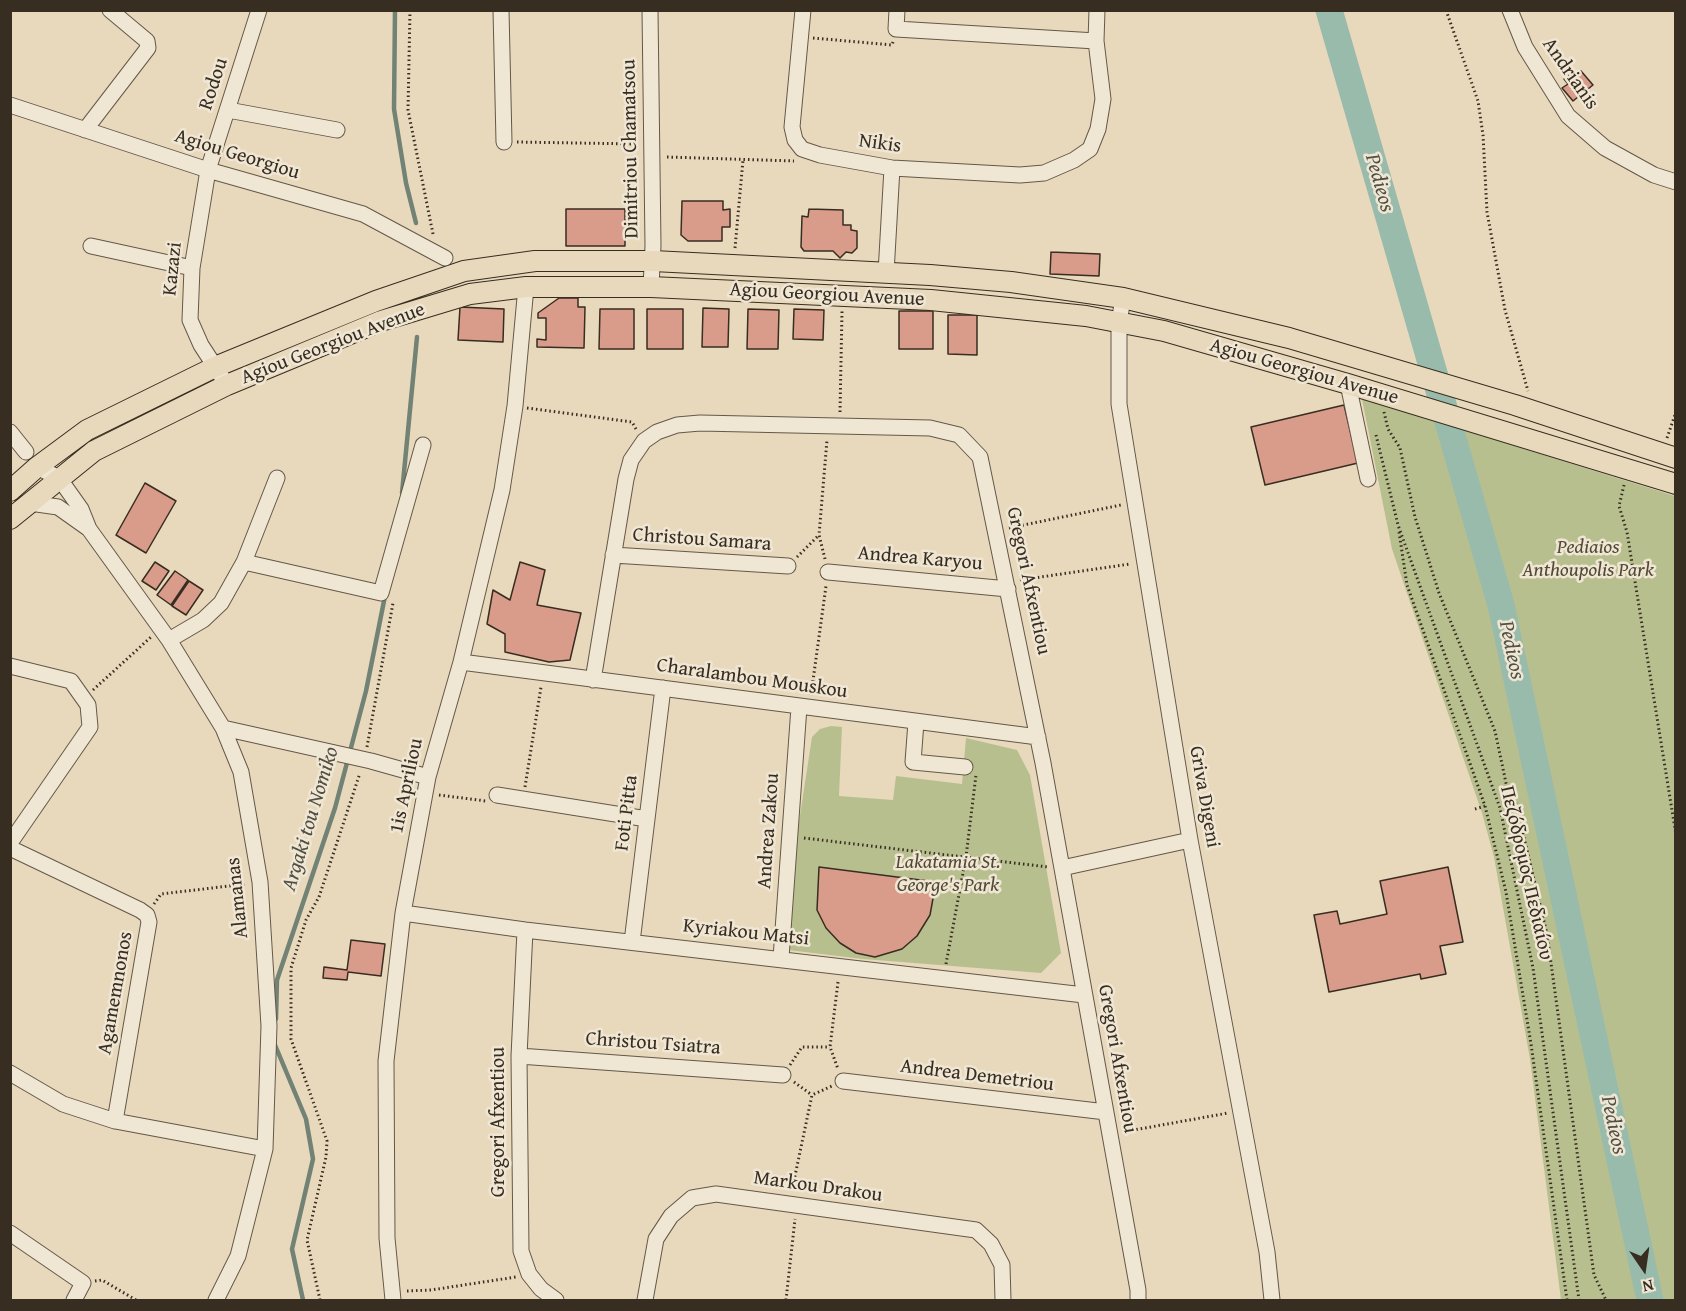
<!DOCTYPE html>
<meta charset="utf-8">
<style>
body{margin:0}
#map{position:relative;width:1686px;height:1311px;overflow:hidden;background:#e8d9bd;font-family:"Gentium Book Plus",serif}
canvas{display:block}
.frame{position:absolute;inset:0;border:12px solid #382d21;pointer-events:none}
.north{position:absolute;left:1614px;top:1239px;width:60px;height:60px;-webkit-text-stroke:4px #f0e6d4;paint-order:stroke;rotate:167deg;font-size:16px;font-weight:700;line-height:24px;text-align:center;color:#382d21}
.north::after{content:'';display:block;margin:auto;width:21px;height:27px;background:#382d21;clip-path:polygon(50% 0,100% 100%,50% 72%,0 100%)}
</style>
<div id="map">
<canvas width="1686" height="1311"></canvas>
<div class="frame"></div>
<div class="north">N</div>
</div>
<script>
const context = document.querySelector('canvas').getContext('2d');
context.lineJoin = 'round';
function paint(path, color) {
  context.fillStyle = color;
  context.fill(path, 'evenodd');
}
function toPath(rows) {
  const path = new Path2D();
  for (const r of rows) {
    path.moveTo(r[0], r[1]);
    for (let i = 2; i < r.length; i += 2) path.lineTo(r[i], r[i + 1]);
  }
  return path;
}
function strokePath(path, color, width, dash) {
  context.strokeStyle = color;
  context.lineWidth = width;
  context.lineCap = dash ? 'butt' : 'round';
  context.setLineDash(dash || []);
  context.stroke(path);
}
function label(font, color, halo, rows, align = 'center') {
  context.font = font + ' "Gentium Book Plus",serif';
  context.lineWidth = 5;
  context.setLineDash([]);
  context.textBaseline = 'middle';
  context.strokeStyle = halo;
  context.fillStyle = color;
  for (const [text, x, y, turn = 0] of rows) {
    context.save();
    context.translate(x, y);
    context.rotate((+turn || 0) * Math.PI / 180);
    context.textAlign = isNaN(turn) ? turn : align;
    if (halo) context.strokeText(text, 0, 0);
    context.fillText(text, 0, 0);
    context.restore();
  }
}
const green = toPath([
 [1361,394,1457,428,1675,496,1675,1300,1561,1300,1530,1059,1494,857,1482,813,1392,549],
 [831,726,842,727,839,796,893,800,896,776,962,784,966,738,1017,750,1030,775,1061,953,1041,973,863,959,788,950,793,861,812,737,820,729]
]);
const stream = toPath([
 [395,10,394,109,406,183,416,223],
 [402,493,417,337],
 [276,1019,277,980,335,808,366,691,385,596],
 [275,1045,306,1119,313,1159,292,1249,303,1300]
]);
const river = toPath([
 [1329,10,1501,605,1650,1300]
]);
const building = toPath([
 [1581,71,1593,85,1573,101,1562,88,1568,84,1564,79,1572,73,1574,76,1581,71],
 [682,201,723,201,723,210,730,209,730,227,722,227,722,241,688,241,681,235,682,201],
 [566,209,625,209,625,246,566,246,566,209],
 [809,209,843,210,843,225,851,225,851,230,857,231,857,248,852,253,846,252,840,258,833,251,804,251,801,247,802,216,808,217,809,209],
 [1051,252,1100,254,1099,276,1050,274,1051,252],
 [559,298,578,298,578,307,585,307,584,348,537,347,537,339,546,340,546,318,538,318,538,313,559,298],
 [460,307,504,309,503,342,458,340,460,307],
 [703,308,729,309,728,347,702,347,703,308],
 [600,309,634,309,634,349,599,349,600,309],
 [647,309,683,309,683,349,647,349,647,309],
 [748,309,779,310,778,349,747,349,748,309],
 [794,309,824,310,823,340,793,339,794,309],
 [899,311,933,311,933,349,899,349,899,311],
 [948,315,977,315,977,355,948,354,948,315],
 [1344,405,1358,463,1265,485,1251,427,1344,405],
 [145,483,176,501,146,553,116,535,145,483],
 [155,562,169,571,156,590,142,581,155,562],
 [520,562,545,570,537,605,581,613,570,660,549,662,505,652,505,634,487,624,493,590,510,600,520,562],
 [175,571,188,580,171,605,157,595,175,571],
 [189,581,203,590,186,615,172,606,189,581],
 [819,867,936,882,930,915,917,936,902,949,875,957,856,953,840,943,826,928,817,910,819,867],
 [1448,867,1463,942,1440,946,1446,974,1421,979,1420,974,1329,992,1314,915,1337,911,1340,924,1387,914,1380,881,1448,867],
 [351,940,385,944,381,976,348,972,347,980,323,978,324,967,347,970,351,940]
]);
const path = toPath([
 [410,10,408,110,433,234],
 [1446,10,1478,101,1483,135,1487,212,1505,310,1528,391],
 [813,38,892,45,893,42],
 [517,142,637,144],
 [667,157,794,161],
 [735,248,743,160],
 [527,408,632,422,636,429],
 [840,412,842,311],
 [1384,412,1388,429,1400,448,1415,517,1439,593,1495,731,1506,783,1515,800,1547,934,1594,1275,1606,1300],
 [1376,435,1398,525,1500,808,1533,968,1579,1300],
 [1667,438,1676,412],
 [1624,485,1619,506,1627,532,1676,835],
 [1009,528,1121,505],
 [1399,532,1407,585,1485,806,1506,892,1531,1044,1567,1300],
 [797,557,819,535],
 [825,559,819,535,827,440],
 [1020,580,1130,564],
 [93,690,151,637],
 [811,695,826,586],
 [367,747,393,603],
 [525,787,541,687],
 [439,795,486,801],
 [1475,809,1485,806],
 [804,838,1048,867],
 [154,904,161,894,246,884],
 [946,964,966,857,976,775],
 [838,982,830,1047,838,1069],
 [790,1065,802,1047,830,1047],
 [794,1082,812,1095],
 [1123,1132,1228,1113],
 [792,1190,812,1095,832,1086],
 [95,1281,102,1280,136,1300],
 [407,1291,431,1290,516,1277],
 [320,1300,307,1240,326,1157,327,1141,291,1039,291,968,306,920,319,897,360,773],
 [786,1300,795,1219]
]);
const minor = toPath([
 [501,10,504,142],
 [650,10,653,246,651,287],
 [803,10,792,127,795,140,802,149,820,155,892,168,1020,175,1044,173,1074,160,1090,149,1098,129,1103,99,1096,41,1097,10],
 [897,10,896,29,1096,41],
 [1510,10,1525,47,1568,116,1605,148,1654,175,1676,182],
 [10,105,208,170,363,214,445,258],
 [228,110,337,130],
 [85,130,148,48,147,41,110,10],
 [91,246,192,268],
 [886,273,892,168],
 [1123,298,1119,323,1119,404,1190,840,1267,1252,1272,1300],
 [1348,384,1368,479],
 [227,385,201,345,190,320,192,268,208,170,259,10],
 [10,432,26,452],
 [37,467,59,478,81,509,89,529,169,640,223,728,241,772,260,882,269,1026,265,1149,238,1256,216,1300],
 [30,503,58,507,89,529],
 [613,555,788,566],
 [244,562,381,593,423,445],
 [828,572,1008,589],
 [169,640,203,620,221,603,244,562,277,478],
 [461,662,1038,737],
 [10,666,71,681,88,705,90,727,10,843],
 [593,680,626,479,631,460,644,441,657,432,677,425,700,423,930,428,959,435,980,457,1043,763,1138,1290,1138,1300],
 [916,722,913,762,965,767],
 [223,728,371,761,428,777],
 [497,795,647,819],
 [10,848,140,910,147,915,149,922,115,1121],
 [1062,868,1190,840],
 [403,913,525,930,1084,995],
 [525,930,519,1056,521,1251,529,1274,541,1289,556,1300],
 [632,942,663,688],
 [781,958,799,707],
 [519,1056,783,1075],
 [10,1073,63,1104,115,1121,265,1149],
 [843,1081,1106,1112],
 [10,1233,83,1283,74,1300],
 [393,1300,387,1238,386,1061,403,913,428,777,461,662,502,490,515,406,526,287],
 [645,1300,656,1239,671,1216,692,1198,716,1194,976,1230,991,1244,1002,1265,1003,1300]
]);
const major = toPath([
 [10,491,37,467,87,430,215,367,376,301,464,271,535,261,653,261,930,275,1011,282,1123,298,1289,338,1515,405,1676,458],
 [10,519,94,451,227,385,381,321,470,294,526,287,651,287,931,300,1086,316,1164,331,1348,384,1676,484]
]);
const streetNames = [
 ["Andrianis",1570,74,55],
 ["Rodou",214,84,-72],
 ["Nikis",880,144,8],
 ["Dimitriou Chamatsou",631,149,-91],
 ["Agiou Georgiou",237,155,17],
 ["Kazazi",173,269,-84],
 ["Agiou Georgiou Avenue",827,295,3],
 ["Agiou Georgiou Avenue",333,344,-21],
 ["Agiou Georgiou Avenue",1304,372,16],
 ["Christou Samara",702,540,4],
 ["Andrea Karyou",920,559,5],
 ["Gregori Afxentiou",1028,581,78],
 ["Charalambou Mouskou",752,679,8],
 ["1is Apriliou",407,786,-78],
 ["Griva Digeni",1204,797,80],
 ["Foti Pitta",627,813,-83],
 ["Andrea Zakou",769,831,-86],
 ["Πεζόδρομος Πεδιαίου",1526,873,77],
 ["Alamanas",238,898,-96],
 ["Kyriakou Matsi",746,933,6],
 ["Agamemnonos",116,993,-80],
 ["Christou Tsiatra",653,1044,4],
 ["Gregori Afxentiou",1117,1059,80],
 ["Andrea Demetriou",977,1076,7],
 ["Gregori Afxentiou",499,1122,-90],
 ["Markou Drakou",818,1187,8]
];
const parkNames = [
 ["Pediaios",1588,548],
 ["Anthoupolis Park",1588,571],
 ["Lakatamia St.",948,863],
 ["George's Park",948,886]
];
const waterNames = [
 ["Pedieos",1379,183,74],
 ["Pedieos",1511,650,78],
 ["Argaki tou Nomiko",311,819,-73],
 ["Pedieos",1613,1125,78]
];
paint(green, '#b8bf8f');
strokePath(stream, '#728274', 4.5);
strokePath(river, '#98bbab', 27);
paint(building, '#d99b8a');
strokePath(building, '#382d21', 1.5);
strokePath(minor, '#645848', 17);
strokePath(major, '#382d21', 22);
strokePath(path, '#382d21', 3, [1.5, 3]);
strokePath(minor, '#f0e6d4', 15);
strokePath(major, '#e8d9bd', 20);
label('20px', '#382d21', '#f0e6d4', streetNames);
label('italic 20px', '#524a37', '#f0e6d4', parkNames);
label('italic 21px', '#505044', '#f0e6d4', waterNames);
</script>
